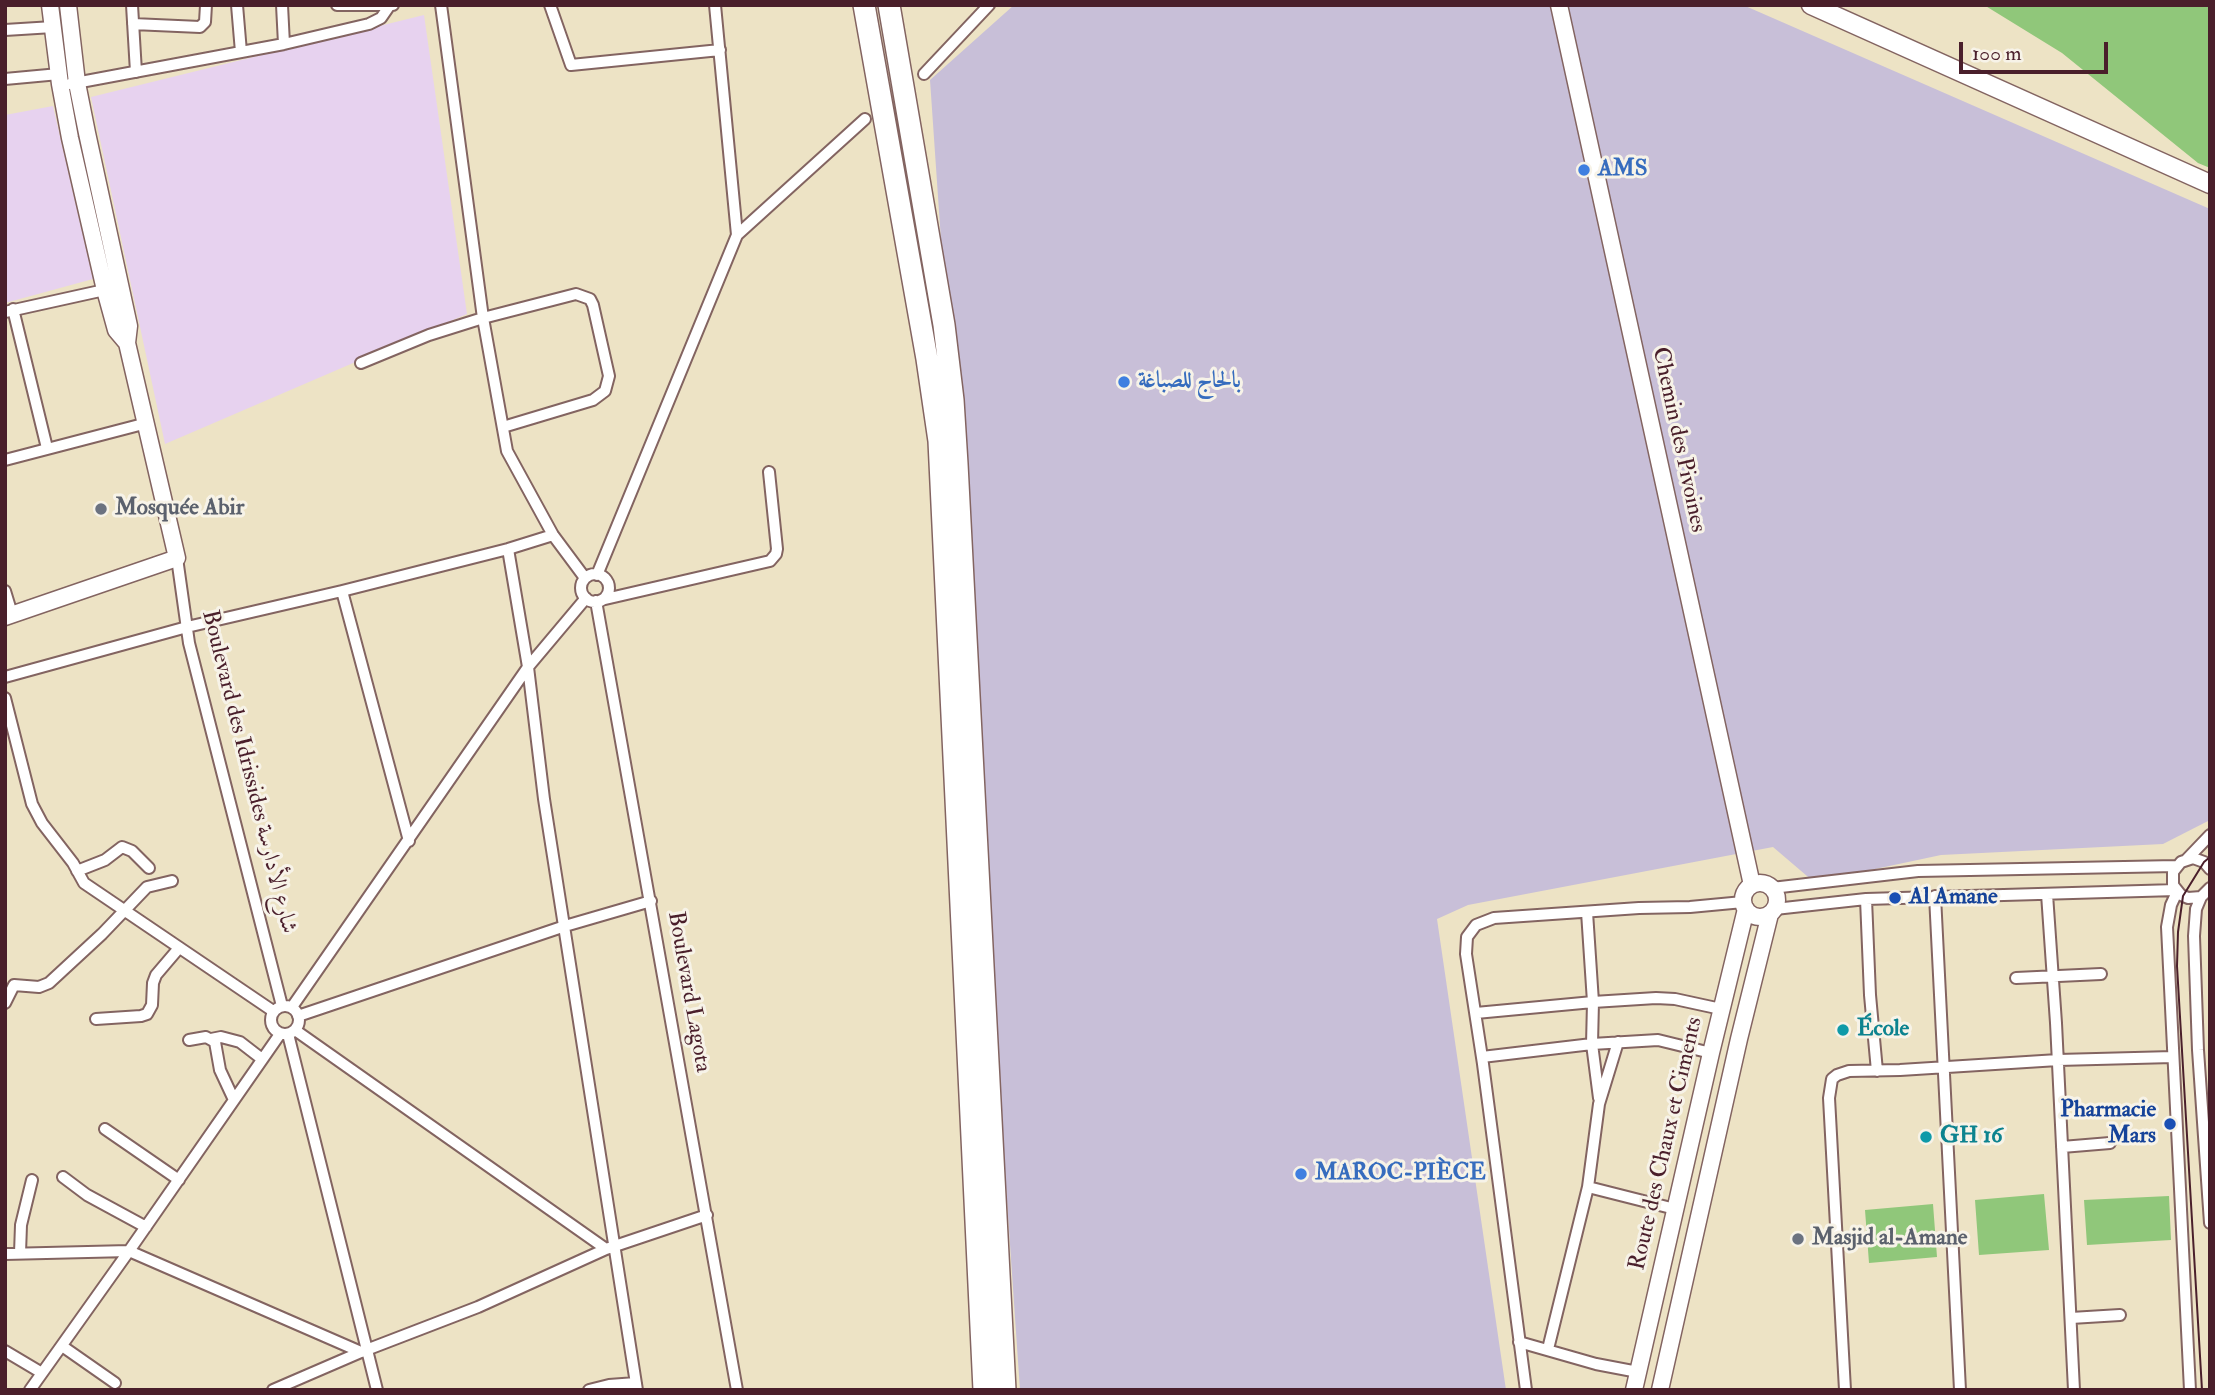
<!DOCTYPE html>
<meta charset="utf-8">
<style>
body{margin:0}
#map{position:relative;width:2215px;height:1395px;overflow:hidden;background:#ede3c5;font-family:"IM FELL Double Pica",serif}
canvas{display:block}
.frame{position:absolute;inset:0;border:7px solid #4a1f2b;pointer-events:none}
.scale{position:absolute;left:1959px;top:42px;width:149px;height:32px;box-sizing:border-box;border:4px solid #4a1f2b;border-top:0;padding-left:9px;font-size:21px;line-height:24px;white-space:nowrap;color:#4a1f2b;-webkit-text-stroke:5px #f7f3e8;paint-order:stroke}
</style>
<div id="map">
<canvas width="2215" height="1395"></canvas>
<div class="frame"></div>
<div class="scale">100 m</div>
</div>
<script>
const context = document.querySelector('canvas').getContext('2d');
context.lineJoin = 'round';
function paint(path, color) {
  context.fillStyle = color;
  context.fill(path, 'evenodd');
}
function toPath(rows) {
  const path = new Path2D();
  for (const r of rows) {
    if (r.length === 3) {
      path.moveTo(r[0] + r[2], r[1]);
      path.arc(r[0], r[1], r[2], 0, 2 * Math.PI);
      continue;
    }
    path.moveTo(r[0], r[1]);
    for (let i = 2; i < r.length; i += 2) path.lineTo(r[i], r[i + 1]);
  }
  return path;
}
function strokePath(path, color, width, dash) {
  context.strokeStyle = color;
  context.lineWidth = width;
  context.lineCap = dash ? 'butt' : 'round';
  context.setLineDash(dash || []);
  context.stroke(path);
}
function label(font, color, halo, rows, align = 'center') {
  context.font = font + ' "IM FELL Double Pica",Amiri,serif';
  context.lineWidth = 6;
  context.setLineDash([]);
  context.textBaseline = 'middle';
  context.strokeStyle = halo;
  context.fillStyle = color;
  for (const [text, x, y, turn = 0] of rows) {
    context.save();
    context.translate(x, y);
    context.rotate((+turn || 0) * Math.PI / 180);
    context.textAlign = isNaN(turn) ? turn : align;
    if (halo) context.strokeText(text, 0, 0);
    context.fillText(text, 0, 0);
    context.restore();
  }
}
const built = toPath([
 [424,15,467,314,165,444,91,97],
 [53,106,93,279,5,303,5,115]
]);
const industrial = toPath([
 [1014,5,1743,5,2210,209,2210,820,2163,844,1941,855,1814,882,1773,847,1468,905,1437,919,1506,1390,1020,1390,930,80]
]);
const green = toPath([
 [1984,5,2210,5,2210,168,2198,163,2062,53],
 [2044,1194,2049,1250,1979,1255,1975,1200],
 [2169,1196,2171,1240,2087,1245,2084,1200],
 [1933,1204,1937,1257,1869,1263,1865,1210]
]);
const street = toPath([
 [132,5,136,72],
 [237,5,241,52],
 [282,5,284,44],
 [337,5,393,5],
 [441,5,483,318,507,451,553,535,585,578],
 [550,5,571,65,720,50],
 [715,5,737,235],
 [133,24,200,27,205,22,206,5],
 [5,30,53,27],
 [924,74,989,5],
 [5,79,59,74],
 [70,84,284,44,369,24,381,18,390,5],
 [13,309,47,448],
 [5,312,109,289],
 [361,363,429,335,483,318,576,294,590,299,593,305,609,376,605,391,593,400,503,427],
 [5,460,147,423],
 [508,549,528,667,544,799,637,1390],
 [177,558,189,643,282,1006],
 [595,588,14],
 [597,575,737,235,865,119],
 [5,591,12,614],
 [342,591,409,841],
 [601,600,770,561,776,554,777,549,769,472],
 [596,601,737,1390],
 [5,677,187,627,342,591,508,549,553,535],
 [5,698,32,804,42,823,73,863,84,883,273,1011],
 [2187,859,2210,835],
 [77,871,105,860,122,847,132,851,149,868],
 [1772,888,1918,871,2176,866],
 [2210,888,2201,897,2196,909,2194,936,2198,1050,2210,1223],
 [2177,892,2171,905,2167,927,2190,1390],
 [2047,894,2056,1023,2074,1390],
 [1935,896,1960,1390],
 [2201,897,2188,898,2181,895,2173,885,2173,872,2181,862,2193,858,2204,862,2210,869],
 [1866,899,1870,995,1877,1071],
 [1775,909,1866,899,2176,890],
 [1587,912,1593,1002,1592,1044,1599,1098],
 [2016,978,2101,974],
 [5,1003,14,985,39,987,49,983,102,934,147,887,172,881],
 [285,1020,14],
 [292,1007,528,667,586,598],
 [1476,1013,1593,1002,1656,998,1675,999,1721,1009],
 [298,1016,565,926,651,901],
 [96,1019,141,1016,147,1014,152,1005,153,983,156,975,179,948],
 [295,1030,606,1249],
 [288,1034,377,1390],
 [211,1039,221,1037,240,1042,262,1059],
 [189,1040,206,1037,215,1042,220,1070,234,1100],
 [1482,1057,1592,1044,1658,1040,1711,1053],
 [105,1129,179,1180],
 [2062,1147,2110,1143],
 [63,1177,87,1195,146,1227],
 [1588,1187,1675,1209],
 [20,1253,21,1225,32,1180],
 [5,1254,129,1251,361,1352],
 [2071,1318,2120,1315],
 [1519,1342,1596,1364,1638,1372],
 [62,1346,115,1383],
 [1548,1349,1588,1187,1599,1104,1618,1042],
 [5,1351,42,1373],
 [30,1390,129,1251,280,1034],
 [273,1390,361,1352,478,1307,606,1249,707,1215],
 [589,1390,609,1385,636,1383],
 [1526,1390,1483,1064,1466,954,1467,937,1476,925,1494,918,1639,908,1690,907,1743,902],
 [1845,1390,1829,1098,1832,1079,1837,1075,1849,1071,1900,1070,2058,1060,2173,1057]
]);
const secondary = toPath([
 [50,5,60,84,70,138,105,290,116,330,127,343],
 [1559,5,1752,885],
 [5,617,177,558,127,343,129,326,87,133,77,83,68,5],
 [1760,900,17],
 [1634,1390,1711,1053,1746,909],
 [1660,1390,1739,1039,1770,914]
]);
const primary = toPath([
 [1811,5,2210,184]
]);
const highway = toPath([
 [864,5,927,359,939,441,984,1390],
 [889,5,944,325,953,400,957,464,1005,1390]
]);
const tram = toPath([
 [2202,1390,2177,966,2178,932,2183,896,2204,862,2210,857]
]);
const markers = [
 [1584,170,7,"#3f7fe0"],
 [1124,382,7,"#3f7fe0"],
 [101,509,7,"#6b7280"],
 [1895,898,7,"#1a4fb4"],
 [1843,1030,7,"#0f9aa8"],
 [2170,1124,7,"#1a4fb4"],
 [1926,1137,7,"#0f9aa8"],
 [1301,1174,7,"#3f7fe0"],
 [1798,1239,7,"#6b7280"]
];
const shopNames = [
 ["AMS",1598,170],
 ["بالحاج للصباغة",1138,382],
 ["MAROC-PIÈCE",1315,1174]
];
const streetNames = [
 ["Chemin des Pivoines",1678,440,78],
 ["Boulevard des Idrissides شارع الأدارسة",248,772,76],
 ["Boulevard Lagota",688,992,80],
 ["Route des Chaux et Ciments",1667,1144,-77]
];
const worshipNames = [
 ["Mosquée Abir",115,509],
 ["Masjid al-Amane",1812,1239]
];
const transitNames = [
 ["Al Amane",1909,898],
 ["Pharmacie",2156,1111,"right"],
 ["Mars",2156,1137,"right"]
];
const cultureNames = [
 ["École",1857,1030],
 ["GH 16",1940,1137]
];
paint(built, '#e7d2ef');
paint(industrial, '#c8bfd8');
paint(green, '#90c77a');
strokePath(street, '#836461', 14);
strokePath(secondary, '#836461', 19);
strokePath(primary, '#836461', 21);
strokePath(highway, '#836461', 24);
strokePath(street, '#fff', 10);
strokePath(secondary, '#fff', 16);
strokePath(primary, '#fff', 18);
strokePath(highway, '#fff', 21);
strokePath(tram, '#4a1f2b', 2);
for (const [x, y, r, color] of markers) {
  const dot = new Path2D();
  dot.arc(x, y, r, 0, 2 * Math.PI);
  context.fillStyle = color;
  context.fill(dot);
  strokePath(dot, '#f7f3e8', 2.5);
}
label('bold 23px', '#366cbe', '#f7f3e8', shopNames, 'left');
label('23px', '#4a1f2b', '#f7f3e8', streetNames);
label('bold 23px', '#5b616d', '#f7f3e8', worshipNames, 'left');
label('bold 23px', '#164399', '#f7f3e8', transitNames, 'left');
label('bold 23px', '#0d838f', '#f7f3e8', cultureNames, 'left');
</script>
